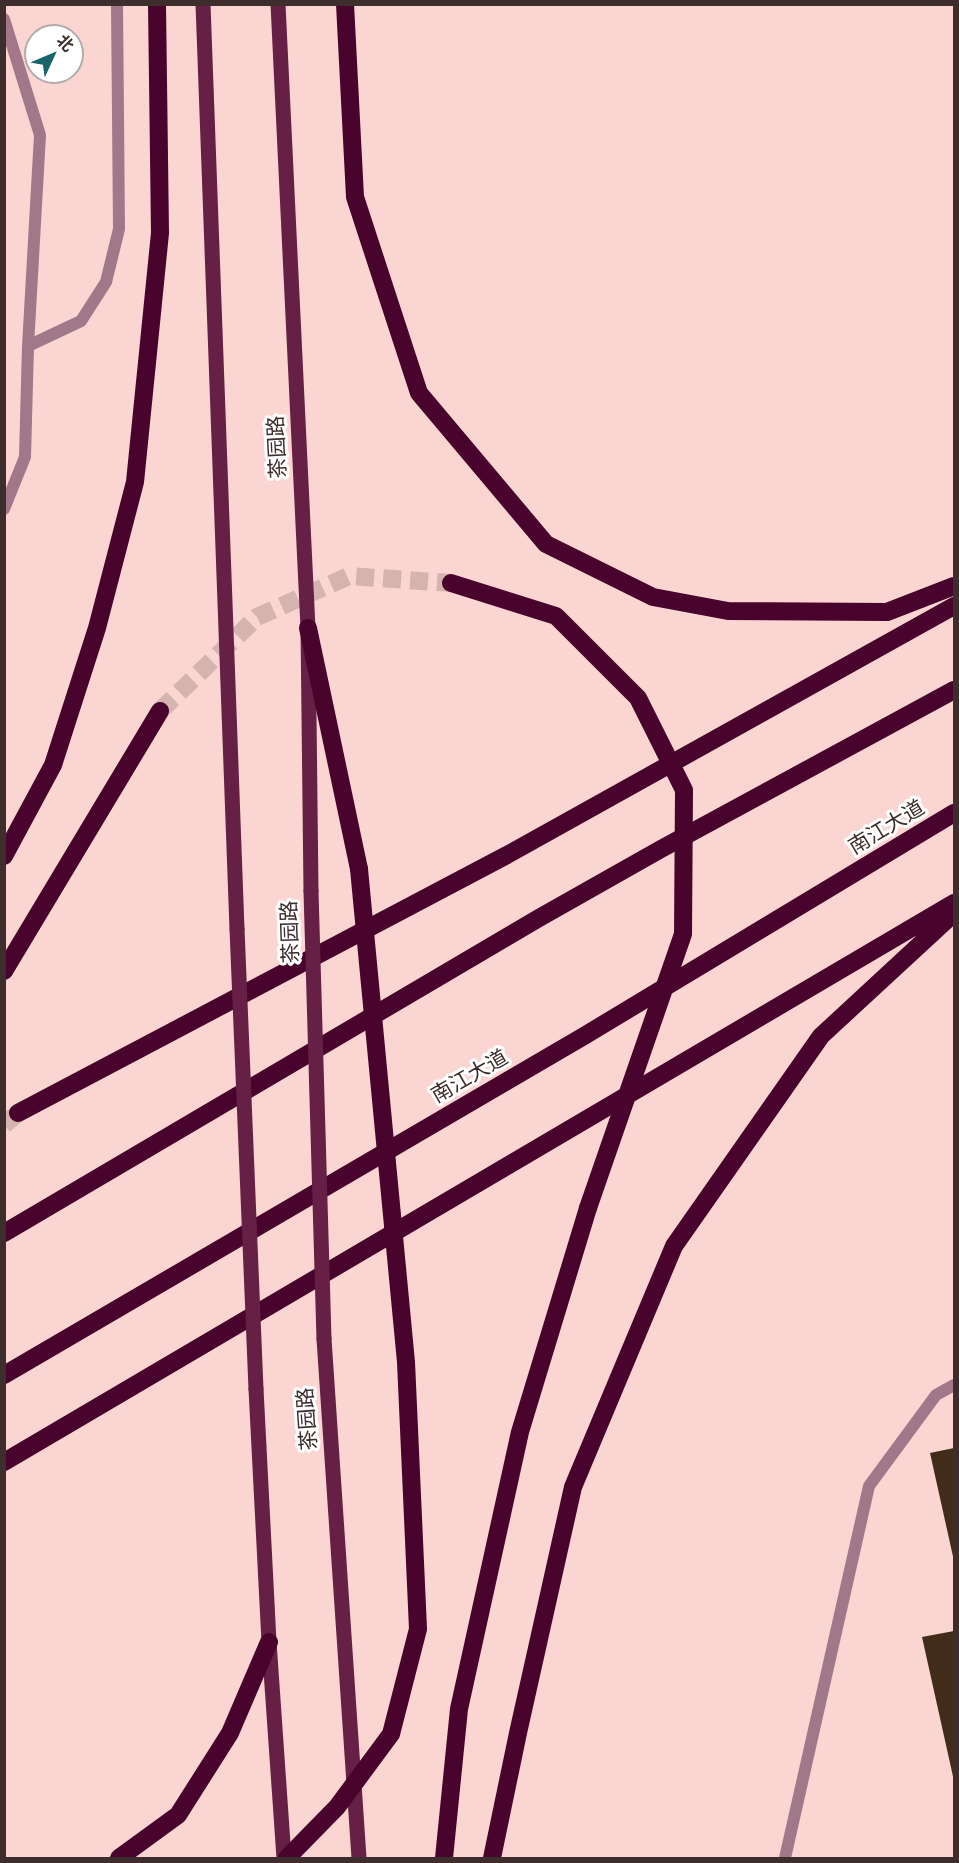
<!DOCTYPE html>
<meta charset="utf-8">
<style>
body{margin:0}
#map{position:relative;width:959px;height:1863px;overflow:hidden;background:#fbd5d1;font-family:"Noto Sans","Noto Sans SC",sans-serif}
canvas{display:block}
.frame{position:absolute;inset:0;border:6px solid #3d2e2d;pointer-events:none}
.north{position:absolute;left:24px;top:24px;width:60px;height:60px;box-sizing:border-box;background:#fff;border:2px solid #b1abab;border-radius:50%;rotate:46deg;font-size:16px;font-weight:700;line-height:24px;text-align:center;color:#3d2e2d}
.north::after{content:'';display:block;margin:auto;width:21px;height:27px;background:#18666a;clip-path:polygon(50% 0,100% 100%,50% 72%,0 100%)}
</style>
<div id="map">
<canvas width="959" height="1863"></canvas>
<div class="frame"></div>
<div class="north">北</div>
</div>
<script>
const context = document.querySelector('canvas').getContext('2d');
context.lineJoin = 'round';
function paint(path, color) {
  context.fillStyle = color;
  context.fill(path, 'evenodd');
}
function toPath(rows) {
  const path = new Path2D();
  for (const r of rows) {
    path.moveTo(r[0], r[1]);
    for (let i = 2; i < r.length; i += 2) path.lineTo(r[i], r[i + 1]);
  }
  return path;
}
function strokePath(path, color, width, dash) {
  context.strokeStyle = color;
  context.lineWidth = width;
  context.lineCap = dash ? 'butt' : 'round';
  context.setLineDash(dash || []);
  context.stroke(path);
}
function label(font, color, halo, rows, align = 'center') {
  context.font = font + ' "Noto Sans","Noto Sans SC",sans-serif';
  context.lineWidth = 6;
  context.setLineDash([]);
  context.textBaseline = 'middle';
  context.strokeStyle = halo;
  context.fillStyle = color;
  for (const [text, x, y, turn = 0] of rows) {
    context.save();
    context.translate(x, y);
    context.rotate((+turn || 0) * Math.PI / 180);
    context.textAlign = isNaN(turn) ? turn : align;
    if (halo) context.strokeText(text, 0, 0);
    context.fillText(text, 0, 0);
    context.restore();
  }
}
const building = toPath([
 [954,1448,954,1561,930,1453],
 [954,1631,954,1781,922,1637]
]);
const highwayTunnel = toPath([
 [160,711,257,617,349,576,451,583],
 [4,1125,18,1113]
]);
const street = toPath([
 [4,19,40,135,28,346,25,457,4,509],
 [28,346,81,321,106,282,119,229,117,4],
 [785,1858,869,1486,936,1395,954,1385]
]);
const primary = toPath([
 [203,4,237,929],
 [278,4,308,628,311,891],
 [324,1339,359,1858],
 [256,1389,269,1642,284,1858]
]);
const highway = toPath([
 [345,4,355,197,419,393,546,544,653,597,728,611,887,612,954,586],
 [308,628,359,869],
 [4,856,53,765,97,628,135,482,160,233,157,4],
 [4,971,160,711],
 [18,1113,507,855,954,606],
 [4,1233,539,918,661,849,954,690],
 [4,1375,584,1036,954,813],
 [4,1462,954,903],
 [119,1858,178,1815,230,1733,269,1642],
 [444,1858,459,1709,520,1432,588,1208],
 [492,1858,518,1733,573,1487,674,1246,821,1036,954,913]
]);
const primaryBridge = toPath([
 [311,891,324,1339],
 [237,929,256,1389]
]);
const highwayBridge = toPath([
 [451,583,556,616,638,698,684,790,683,934,588,1208],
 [287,1858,337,1807,391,1734,418,1629,406,1362,359,869]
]);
const streetNames = [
 ["茶园路",278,447,-93],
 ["南江大道",887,828,-31],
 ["茶园路",291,932,-92],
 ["南江大道",470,1077,-30],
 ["茶园路",308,1419,-94]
];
paint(building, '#412c1a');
strokePath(highwayTunnel, '#d5b4b0', 18, [18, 9]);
strokePath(street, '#a2778a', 12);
strokePath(primary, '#661f45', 15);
strokePath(highway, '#48042c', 18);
strokePath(primaryBridge, '#661f45', 15);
strokePath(highwayBridge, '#48042c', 18);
label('21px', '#3d2e2d', '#fff', streetNames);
</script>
